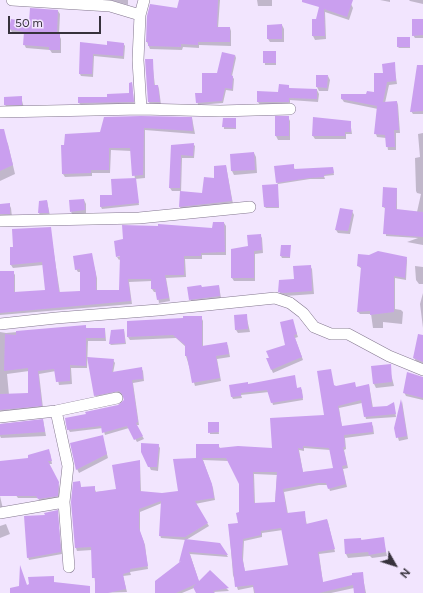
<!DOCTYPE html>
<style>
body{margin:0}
#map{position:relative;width:423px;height:593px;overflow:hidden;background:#f2e5fe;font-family:Figtree,sans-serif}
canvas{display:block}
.north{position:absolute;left:375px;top:545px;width:40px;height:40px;-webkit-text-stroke:3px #f2e5fe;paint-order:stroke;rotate:129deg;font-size:11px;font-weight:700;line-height:16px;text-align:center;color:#37323c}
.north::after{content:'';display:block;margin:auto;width:14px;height:18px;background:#37323c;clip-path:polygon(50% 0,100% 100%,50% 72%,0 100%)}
.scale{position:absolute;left:8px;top:16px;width:93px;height:18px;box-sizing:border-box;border:2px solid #37323c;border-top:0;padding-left:5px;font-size:12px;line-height:14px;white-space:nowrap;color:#37323c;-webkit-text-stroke:3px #f2e5fe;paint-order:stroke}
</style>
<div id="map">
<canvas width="423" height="593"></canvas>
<div class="north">N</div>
<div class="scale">50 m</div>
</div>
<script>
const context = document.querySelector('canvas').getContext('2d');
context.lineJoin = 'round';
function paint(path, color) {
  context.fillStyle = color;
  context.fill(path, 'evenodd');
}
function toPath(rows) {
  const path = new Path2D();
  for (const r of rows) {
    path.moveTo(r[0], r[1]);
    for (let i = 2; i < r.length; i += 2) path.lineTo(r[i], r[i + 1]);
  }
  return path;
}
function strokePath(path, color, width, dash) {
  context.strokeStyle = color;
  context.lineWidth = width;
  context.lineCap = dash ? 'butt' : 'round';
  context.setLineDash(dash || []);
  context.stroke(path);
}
const shadow = toPath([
 [110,0,128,0,128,5],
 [180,0,220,0,218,28,230,28,231,31,231,46,199,45,199,48,183,47,182,50,150,49,147,42,178,9],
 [257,0,272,0,272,6,258,6],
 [322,0,338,0,351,4,353,8,349,20,325,12,326,39,315,40,313,36],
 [380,0,390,0,390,2],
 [409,0,423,0,423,4,410,1],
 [58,11,60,14,59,35,61,39,61,53,52,53,50,50,26,48,24,44,25,34,12,32,10,29,30,23],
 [423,20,423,38,415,38,413,35],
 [282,25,284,29,284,42,270,42,268,39],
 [410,39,410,48,399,48,398,47],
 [81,43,108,46,123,43,125,46,124,59,94,56,93,77,81,76,80,74],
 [264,52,276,54,276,65,265,65],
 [235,55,236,58,232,76,234,79,233,91,226,90,223,103,198,105,196,94,203,94],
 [152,60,155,86,158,86,159,89,161,105,150,105,149,102],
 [394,64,397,84,389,85,385,103,397,102,398,105,400,133,396,133,396,150,388,150,386,138,377,137,376,134,378,109,344,102,342,99,375,94,384,74],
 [423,72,423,114,413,114,411,111],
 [328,76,330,80,328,91,319,91,317,87],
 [132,83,134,104,81,105,79,103,79,98,108,98,130,94],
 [288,86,290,89,317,90,319,94,318,102,290,100,290,105,260,105,258,102,279,93],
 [21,97,24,108,8,108,5,105],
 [288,117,290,121,290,140,278,140,276,136],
 [192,118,195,134,145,130,145,178,135,179,139,205,102,209,101,207,101,196,113,196,135,179,131,151,111,150,110,173,92,173,92,176,65,177,63,174,100,133],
 [224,119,236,119,236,129,224,129],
 [350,121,352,134,346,134,346,139,315,139,313,136],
 [423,133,423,245,407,242,418,238,386,236,386,209,383,207,397,189,397,210,417,212,421,194,417,193,416,191,415,158,420,157,418,134],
 [0,140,6,140,8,144,15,174,0,181],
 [193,144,195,146,194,158,182,158,181,193,203,194,226,166,233,204,181,210,180,207,181,191,172,191,170,188,172,146],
 [254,153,256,157,257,173,234,175,232,171,231,155],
 [293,165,295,170,333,169,334,175,324,176,325,179,310,179,278,184,277,183],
 [277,185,279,208,266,208,265,207],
 [84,200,86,204,86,214,73,215,71,212],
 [47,201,50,216,41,217,39,213],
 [9,204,11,208,12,217,0,218,0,205],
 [352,211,354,215,350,234,338,233,336,230],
 [224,223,226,226,226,255,202,255,202,259,185,259,186,277,166,278,170,301,159,303,157,292,154,292,152,289,152,281,129,282,132,304,0,315,0,272,13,272,15,275,15,293,46,291,43,265,13,268,11,265,11,248,50,228,60,293,81,292,81,272,78,272,76,269,91,254,97,278,97,291,120,291,121,259,119,260,117,257,213,230],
 [260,235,262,238,263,253,255,254,255,281,234,281,232,278,249,247],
 [290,246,290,258,282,258,281,256],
 [406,258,407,260,406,280,395,278,395,309,401,310,403,312,402,324,383,322,383,328,373,328,371,314,360,314,358,312,362,269,358,266],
 [310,266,312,269,314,294,285,296,281,295,279,291],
 [415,266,423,267,423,284,419,284,416,280],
 [219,286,221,298,192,302,190,299,202,288],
 [423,293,423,328,420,304],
 [246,315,250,332,238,333,236,330],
 [201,317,203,321,203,347,226,343,228,346,230,357,217,359,221,381,195,386,186,356,186,347,176,338,130,340,128,337],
 [292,320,298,337,295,338,303,360,273,373,267,359,286,345],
 [85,326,87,329,105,329,106,341,88,341,87,368,71,368,72,384,59,385,56,371,39,374,43,408,0,414,0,332,6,333],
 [29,371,29,394,9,395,7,374],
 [124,330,126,344,111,345,110,344],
 [423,349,423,364,416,361,414,358],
 [113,360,115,363,113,373,141,368,143,371,144,381,133,383,139,425,136,425,144,439,137,442,129,428,105,435,103,428,70,432,68,429,87,415,119,406,125,400,124,396,121,394,97,398,95,395],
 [372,367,390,370,394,386,376,388,374,384],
 [330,370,334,387,354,383,356,388,369,385,373,408,387,407,394,404,396,417,366,419,362,403,339,408,342,427,371,424,373,426,374,434,345,438,346,449,344,450,348,468,343,469,347,487,330,491,328,485,319,485,284,492,288,514,304,512,307,525,327,520,328,522,335,552,319,554,323,583,362,573,366,593,355,593,354,588,331,593,254,593,253,587,238,590,233,575,229,525,239,524,240,484,228,461,203,460,213,488,215,500,195,504,209,526,186,540,161,538,160,535,162,503,140,512,140,532,145,545,148,569,130,572,131,575,123,576,127,592,96,593,92,550,77,551,76,548,72,502,80,482,81,488,94,487,96,492,117,490,140,462,141,492,162,494,179,492,197,459,218,445,220,448,273,449,325,416],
 [304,448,330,450,334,469,303,472,299,450,304,451],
 [254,474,277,475,275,503,255,504],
 [283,530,289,566,245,572,243,560,244,541,262,537,262,533],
 [294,376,297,389,300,388,302,390,303,400,273,405,269,392,241,395,242,398,233,399,232,397,230,386,248,385],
 [423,381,423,400,406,396,404,392],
 [402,401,408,439,399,441,395,428],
 [43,420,46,436,1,438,0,436,0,424],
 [209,423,218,423,219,434,210,434],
 [102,436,108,458,79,473,77,469],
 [158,445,160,448,158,471,151,470,142,452],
 [50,453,52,464,49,464,59,486,59,499,40,502,38,498,18,498,0,474,0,462,30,459],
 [0,496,3,509,0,510],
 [57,511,62,554,29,560,28,557],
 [6,524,10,534,0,538,0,526],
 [383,538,387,556,372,558,370,556,348,558,346,554,345,540,361,539,362,541],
 [186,540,220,544,228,557,190,554,199,582,210,571,229,591,197,593,194,588,182,593,156,593,181,562]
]);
const building = toPath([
 [179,0,218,0,217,27,230,27,230,42,198,42,198,45,181,44,181,47,148,46,148,42,146,42,147,16,150,4,177,8],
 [302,0,353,0,347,17,324,9,325,36,312,36,312,19,316,19,319,7,302,2],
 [30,8,58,10,57,34,60,34,60,50,49,50,49,47,23,45,24,32,9,29,11,19,29,22],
 [412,19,423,19,423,35,412,36],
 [282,24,282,39,267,39,267,25],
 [397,37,410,37,410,47,397,47],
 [107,41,124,43,123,56,93,54,92,74,79,74,80,42,107,45],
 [263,51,276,51,276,63,263,63],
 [222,52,235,55,231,75,233,76,232,89,225,88,222,101,196,103,195,93,202,93,202,73,217,73],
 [145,59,153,59,154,85,158,85,160,102,148,102],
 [395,62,396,81,387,82,383,102,397,101,399,130,394,130,395,147,386,147,385,135,374,134,377,106,341,99,341,94,366,94,367,91,374,92,374,73,383,73,382,64],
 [417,65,423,65,423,111,410,112],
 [316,75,328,75,327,88,316,87],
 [132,82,134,102,78,103,78,97,107,97,107,94,129,93,129,83],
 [279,84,289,85,289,88,317,89,317,99,289,98,289,102,257,102,257,91,278,92],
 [22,96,22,105,4,105,4,97],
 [141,116,192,117,193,131,144,128,143,175,132,176,130,148,109,148,109,170,91,170,91,173,62,174,61,145,64,145,65,134,100,132,104,117],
 [275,116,289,116,289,136,275,136],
 [313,117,351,121,351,132,345,132,345,136,312,136],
 [223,118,236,118,236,128,222,127],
 [0,129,4,129,13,165,0,171],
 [194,143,193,156,181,155,180,188,169,188,171,145],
 [254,152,255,170,231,171,230,154],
 [294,164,294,169,333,167,334,173,324,175,324,177,309,178,276,183,274,166],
 [226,165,232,201,179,207,180,191,202,193,204,177,214,178,214,166],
 [136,178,139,203,100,207,100,195,112,195,111,179],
 [278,184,279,207,264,207,262,185],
 [383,187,397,188,396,209,423,212,423,237,383,234,385,207,382,207],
 [84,199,85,210,70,212,69,200],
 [47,200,49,213,38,213,39,201],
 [10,203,10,214,0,214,0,204],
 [340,208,353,210,348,231,335,230],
 [213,222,224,222,225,252,201,253,201,256,184,256,184,275,165,275,169,298,157,300,155,289,151,289,151,279,128,279,131,301,0,313,0,271,14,271,14,292,45,290,42,262,10,265,10,247,13,247,12,229,51,227,59,292,80,291,80,269,75,270,73,256,92,253,96,274,96,290,119,290,120,256,116,257,114,241,123,239,122,225,158,226,158,224,212,228],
 [261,234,262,250,254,251,254,278,231,278,231,249,248,246,247,235],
 [281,245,291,245,290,257,280,256],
 [378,251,407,257,405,278,394,276,394,312,370,315,370,311,357,312,361,267,357,266,358,254,369,255],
 [311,265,312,291,283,293,278,292,279,280,294,279,293,266],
 [201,285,202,287,219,285,220,296,189,300,187,287],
 [247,314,248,329,235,330,234,315],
 [183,316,202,316,202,346,227,342,229,354,216,356,220,378,192,383,187,356,185,356,185,345,173,335,127,337,127,321,183,318],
 [293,319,297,334,294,335,302,357,271,370,266,358,269,358,266,351,285,345,280,322],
 [86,325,86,328,105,328,105,338,86,338,86,366,70,365,70,381,56,382,54,369,38,371,42,406,0,410,0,394,28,393,28,368,4,371,5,334,16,335,16,331],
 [124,329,125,343,109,344,111,330],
 [418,334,423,335,423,362,413,358],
 [87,357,114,359,112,372,142,367,143,379,132,380,138,422,136,423,143,436,134,440,127,426,102,433,101,426,67,430,65,418,86,414,85,412,118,405,124,400,122,394,119,391,94,396],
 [391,364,392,382,373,384,371,366],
 [331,369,334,385,336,386,355,382,356,387,369,384,372,407,387,406,394,402,396,414,364,417,361,400,338,406,342,426,372,422,373,432,344,435,345,447,343,447,347,465,342,466,346,484,328,489,326,483,317,483,283,489,287,513,305,511,306,524,327,519,335,549,318,552,323,582,352,575,352,573,363,572,365,593,354,593,353,585,319,593,255,593,253,585,235,587,228,524,238,523,236,513,239,512,239,484,226,458,202,458,212,484,214,498,195,501,208,523,185,537,159,536,161,501,139,509,139,528,144,542,148,566,130,569,130,572,123,574,126,589,108,593,95,593,95,578,92,578,91,547,75,548,71,502,73,482,80,481,81,487,95,486,95,492,116,489,112,465,140,460,140,491,162,493,178,491,173,459,196,458,196,444,219,444,219,448,238,446,272,448,270,418,324,415,317,371],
 [303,446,329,448,333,468,303,472,298,448,303,449],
 [253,472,277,472,275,502,254,503],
 [281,528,288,565,245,571,242,557,243,539,261,535,261,531],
 [407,372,423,377,423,398,403,393],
 [295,375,297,388,301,387,303,398,271,403,267,390,241,393,241,396,231,397,229,385,248,382,248,384],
 [401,399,407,436,396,438,394,428],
 [43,419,45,432,0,435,0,424],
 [208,422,219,422,219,432,208,433],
 [103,435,107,454,76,470,70,443],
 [141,443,159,444,157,467,148,467,141,452],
 [49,449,52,461,48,461,59,482,58,496,38,499,36,496,0,496,0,461,28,458,28,455],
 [58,510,61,552,27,558,24,516,45,515,44,513],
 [384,537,386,552,369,555,368,552,345,554,344,539,361,538,361,540],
 [185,539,220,543,228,555,189,552,199,581,210,570,229,588,213,591,215,593,196,593,193,587,196,584,176,593,155,593,155,581,181,561,179,562],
 [20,565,27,585,29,584,28,577,54,576,54,582,90,586,90,593,10,593,10,588,19,586]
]);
const street = toPath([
 [12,0,110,6,140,15],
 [141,109,138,60,140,15,144,0],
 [0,112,141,109,220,111,290,109],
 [0,221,139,218,250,207],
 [0,324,56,318,158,310,275,298,290,303,303,313,314,327,331,334,348,334,389,356,423,370],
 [56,411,68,466,64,502,69,567],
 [0,417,56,411,117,398],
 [0,513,64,502]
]);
paint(shadow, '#0003');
paint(building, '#ca9fef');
strokePath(street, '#83778e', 12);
strokePath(street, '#fff', 11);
</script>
